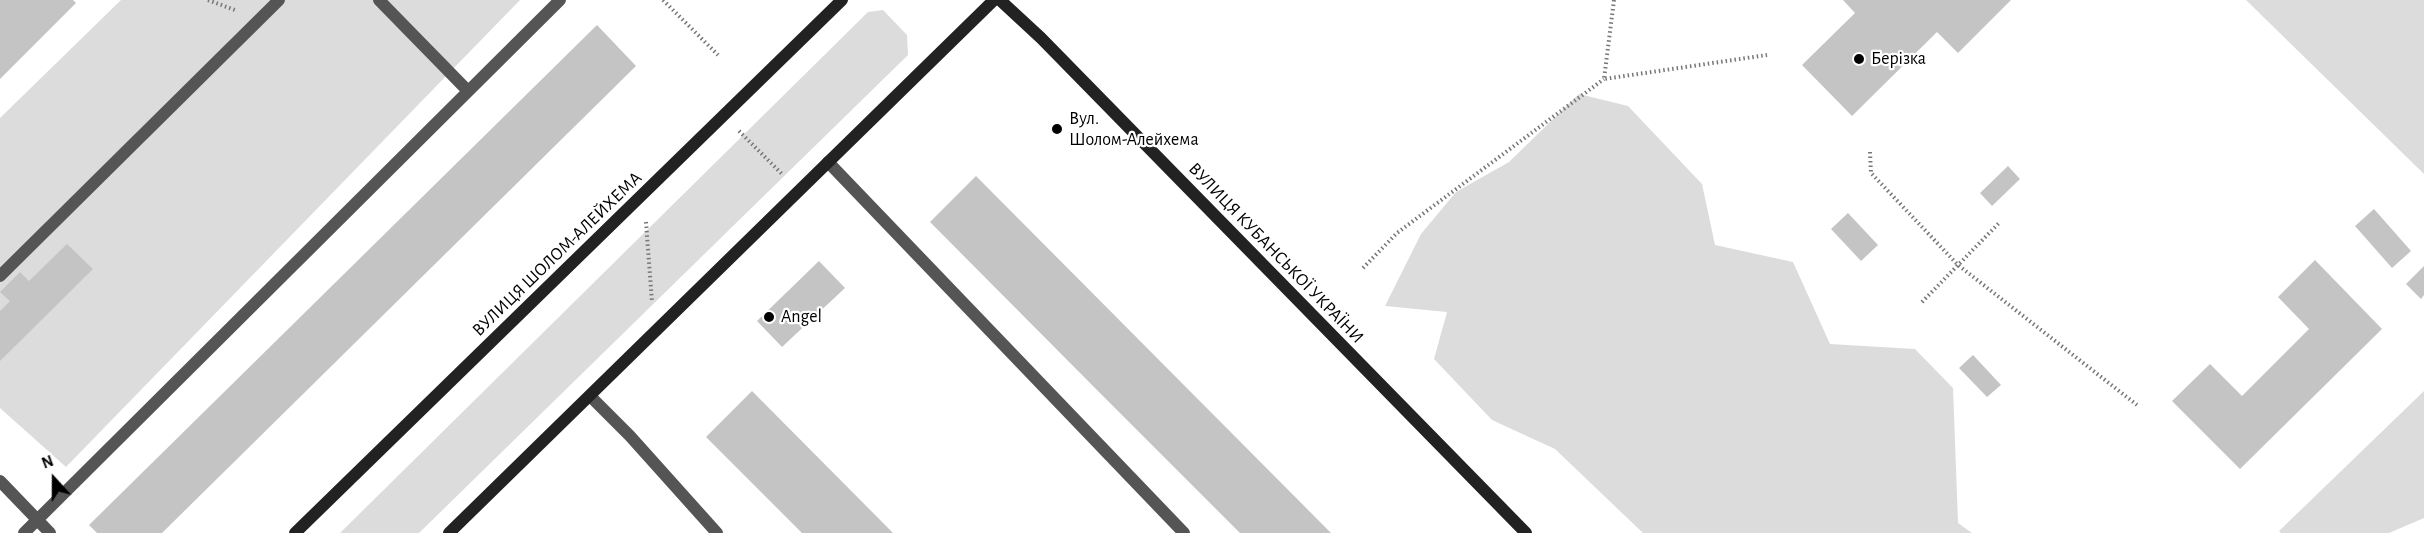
<!DOCTYPE html>
<meta charset="utf-8">
<style>
body{margin:0}
#map{position:relative;width:2424px;height:533px;overflow:hidden;background:#fff;font-family:"Alegreya Sans",sans-serif}
canvas{display:block}
.north{position:absolute;left:24px;top:449px;width:60px;height:60px;-webkit-text-stroke:4px #fff;paint-order:stroke;rotate:339deg;font-size:16px;font-weight:700;line-height:24px;text-align:center;color:#000}
.north::after{content:'';display:block;margin:auto;width:21px;height:27px;background:#000;clip-path:polygon(50% 0,100% 100%,50% 72%,0 100%)}
</style>
<div id="map">
<canvas width="2424" height="533"></canvas>
<div class="north">N</div>
</div>
<script>
const context = document.querySelector('canvas').getContext('2d');
context.lineJoin = 'round';
function paint(path, color) {
  context.fillStyle = color;
  context.fill(path, 'evenodd');
}
function toPath(rows) {
  const path = new Path2D();
  for (const r of rows) {
    path.moveTo(r[0], r[1]);
    for (let i = 2; i < r.length; i += 2) path.lineTo(r[i], r[i + 1]);
  }
  return path;
}
function strokePath(path, color, width, dash) {
  context.strokeStyle = color;
  context.lineWidth = width;
  context.lineCap = dash ? 'butt' : 'round';
  context.setLineDash(dash || []);
  context.stroke(path);
}
function label(font, color, halo, rows, align = 'center') {
  context.font = font + ' "Alegreya Sans",sans-serif';
  context.lineWidth = 4.5;
  context.setLineDash([]);
  context.textBaseline = 'middle';
  context.strokeStyle = halo;
  context.fillStyle = color;
  for (const [text, x, y, turn = 0] of rows) {
    context.save();
    context.translate(x, y);
    context.rotate((+turn || 0) * Math.PI / 180);
    context.textAlign = isNaN(turn) ? turn : align;
    if (halo) context.strokeText(text, 0, 0);
    context.fillText(text, 0, 0);
    context.restore();
  }
}
const green = toPath([
 [121,0,520,0,66,467,0,408,0,118],
 [2246,0,2424,0,2424,174],
 [883,10,907,35,908,55,419,533,340,533,868,12],
 [1579,94,1628,106,1702,184,1715,245,1793,262,1830,344,1915,349,1953,388,1958,523,1972,533,1643,533,1555,449,1492,420,1434,359,1447,312,1385,306,1421,234,1456,192,1509,162],
 [2424,391,2424,518,2389,533,2281,533,2279,531]
]);
const building = toPath([
 [0,0,73,0,76,3,0,79],
 [1843,0,2011,0,1958,53,1937,32,1852,116,1802,65,1855,13],
 [597,25,636,66,162,533,97,533,89,525],
 [2008,166,2020,179,1992,206,1980,193],
 [976,176,1331,533,1240,533,1091,384,930,222],
 [2374,209,2411,251,2392,268,2355,226],
 [1848,213,1878,245,1861,261,1831,229],
 [67,244,93,269,0,361,0,311,10,301,0,292,20,272,29,281],
 [2315,260,2382,329,2240,469,2172,401,2210,364,2242,396,2309,329,2278,297],
 [819,261,845,288,782,347,757,321],
 [2424,266,2424,295,2421,299,2406,284],
 [1973,355,2001,385,1987,397,1959,368],
 [752,391,893,533,802,533,706,437]
]);
const path = toPath([
 [208,0,235,10],
 [663,0,718,55],
 [1614,0,1604,79,1767,55],
 [739,131,783,175],
 [1870,152,1871,173,1958,265,2137,405],
 [646,222,652,302],
 [1363,268,1397,233,1604,79],
 [1922,302,1999,223]
]);
const lane = toPath([
 [379,0,468,91],
 [828,162,1184,533],
 [0,276,279,0],
 [590,396,630,436,717,533],
 [0,481,50,533],
 [24,533,560,0]
]);
const secondary = toPath([
 [1000,0,1041,38,1526,533],
 [295,533,842,0],
 [449,533,994,0]
]);
const markers = [
 [1859,59,6,"#000"],
 [1057,129,6,"#000"],
 [769,317,6,"#000"]
];
const poiNames = [
 ["Берізка",1871,59],
 ["Вул.",1069,119],
 ["Шолом-Алейхема",1069,140],
 ["Angel",781,317]
];
const streetNames = [
 ["ВУЛИЦЯ КУБАНСЬКОЇ УКРАЇНИ",1276,253,46],
 ["ВУЛИЦЯ ШОЛОМ-АЛЕЙХЕМА",557,254,-44]
];
paint(green, '#dcdcdc');
paint(building, '#c4c4c4');
strokePath(path, '#777', 4, [1.5, 3]);
strokePath(lane, '#555', 12);
strokePath(secondary, '#222', 12);
for (const [x, y, r, color] of markers) {
  const dot = new Path2D();
  dot.arc(x, y, r, 0, 2 * Math.PI);
  context.fillStyle = color;
  context.fill(dot);
  strokePath(dot, '#fff', 2);
}
label('18px', '#000', '#fff', poiNames, 'left');
label('18px', '#000', '#fff', streetNames);
</script>
